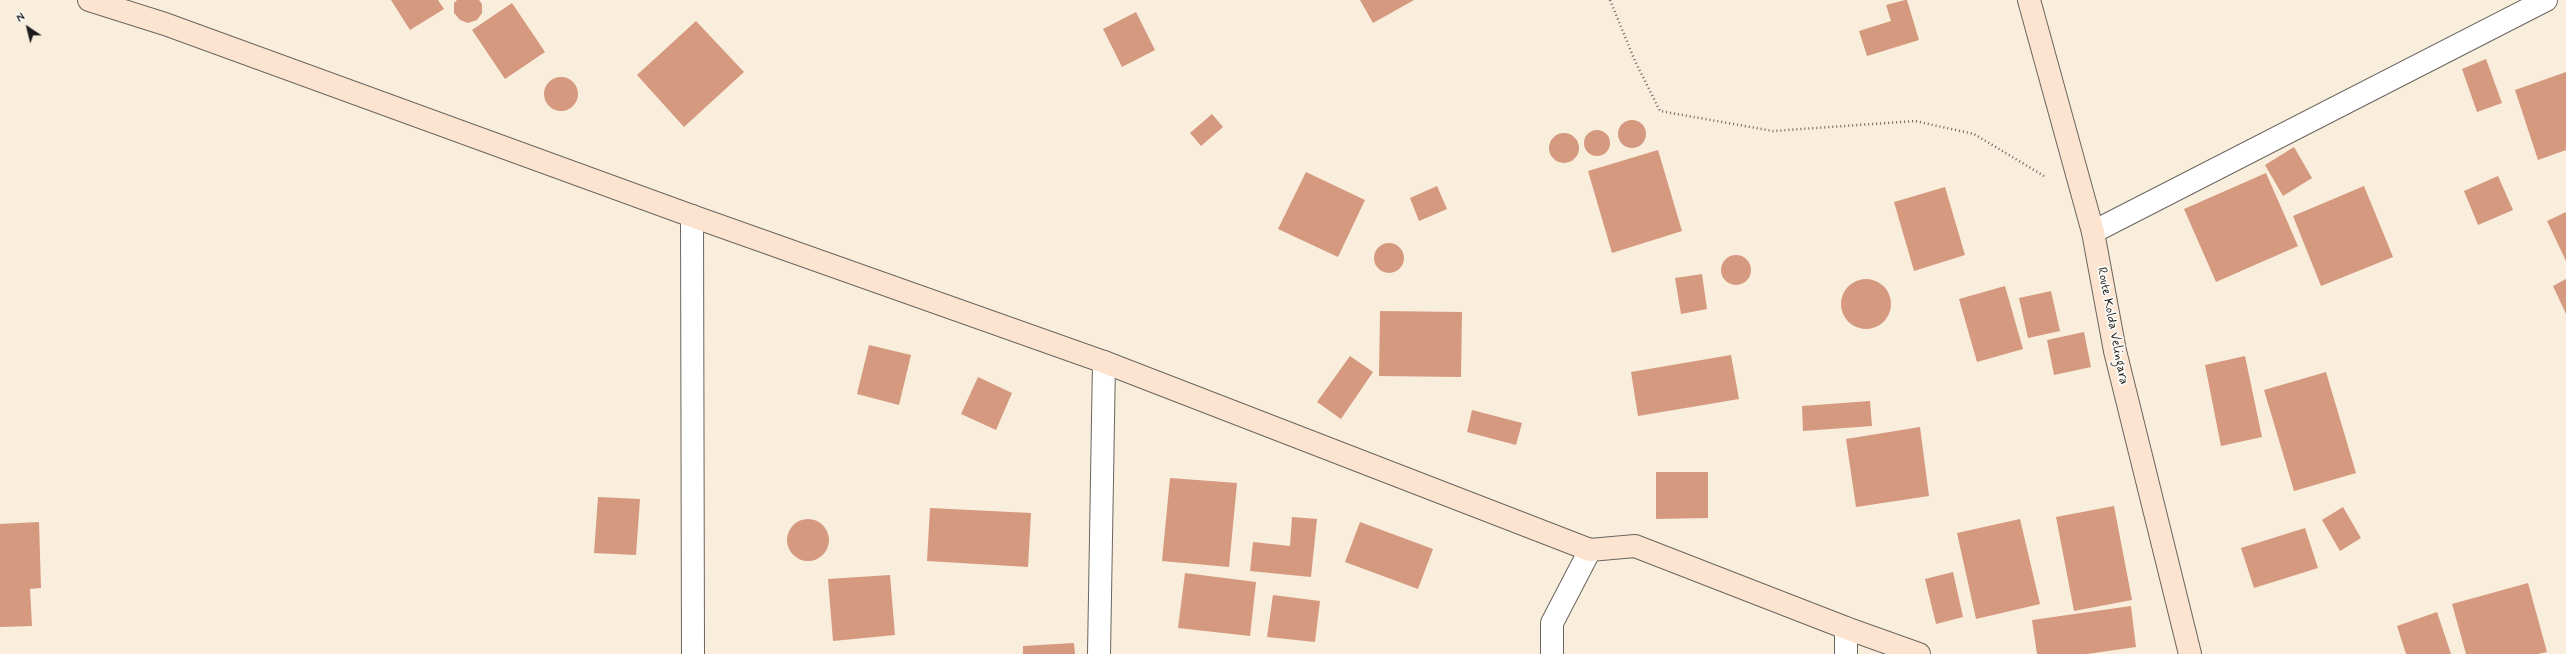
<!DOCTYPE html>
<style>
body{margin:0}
#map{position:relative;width:2566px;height:654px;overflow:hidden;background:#f9eddc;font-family:Mynerve,sans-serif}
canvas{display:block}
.north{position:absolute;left:8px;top:8px;width:40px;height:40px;-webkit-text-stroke:3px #fdfcf7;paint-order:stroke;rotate:325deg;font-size:11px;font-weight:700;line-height:16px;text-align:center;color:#1c1c1c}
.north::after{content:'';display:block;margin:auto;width:14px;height:18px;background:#1c1c1c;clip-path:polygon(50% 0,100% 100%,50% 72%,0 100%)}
</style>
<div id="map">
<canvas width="2566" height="654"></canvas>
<div class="north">N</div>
</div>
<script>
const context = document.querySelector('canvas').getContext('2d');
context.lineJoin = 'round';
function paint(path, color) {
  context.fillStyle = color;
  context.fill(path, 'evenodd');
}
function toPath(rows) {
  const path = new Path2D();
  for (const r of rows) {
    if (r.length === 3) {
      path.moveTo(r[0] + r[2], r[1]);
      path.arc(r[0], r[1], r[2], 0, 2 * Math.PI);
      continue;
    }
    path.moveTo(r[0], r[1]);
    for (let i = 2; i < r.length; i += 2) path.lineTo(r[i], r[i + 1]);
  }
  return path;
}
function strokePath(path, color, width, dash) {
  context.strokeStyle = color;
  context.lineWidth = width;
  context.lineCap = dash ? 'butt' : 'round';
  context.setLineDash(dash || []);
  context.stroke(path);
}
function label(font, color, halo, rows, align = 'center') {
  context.font = font + ' Mynerve,sans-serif';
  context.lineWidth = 3.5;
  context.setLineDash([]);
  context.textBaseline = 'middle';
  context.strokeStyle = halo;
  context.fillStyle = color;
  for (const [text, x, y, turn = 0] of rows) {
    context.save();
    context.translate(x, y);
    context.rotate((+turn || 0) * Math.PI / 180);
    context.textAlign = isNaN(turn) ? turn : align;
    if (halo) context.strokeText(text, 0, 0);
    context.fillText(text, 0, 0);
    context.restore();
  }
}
const building = toPath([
 [391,0,438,0,444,9,410,30],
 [457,0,479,0,482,4,482,13,477,20,468,23,460,20,454,13,454,3],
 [1360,0,1414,0,1373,23],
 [1905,0,1907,0,1919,40,1867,56,1859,31,1891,21,1886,5],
 [512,3,545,52,505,79,472,30],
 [1136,12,1155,50,1122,67,1103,29],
 [696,21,744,72,684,127,637,75],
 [2486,59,2502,103,2477,112,2462,69],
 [2566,72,2566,150,2538,160,2515,90],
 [561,94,17],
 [1212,114,1223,127,1201,146,1190,133],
 [1632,134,14],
 [1597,143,13],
 [1564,148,15],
 [2294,147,2312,178,2283,196,2265,165],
 [1658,150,1682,231,1612,253,1588,171],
 [1306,172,1365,200,1338,257,1278,229],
 [2266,173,2298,246,2216,282,2184,209],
 [2498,176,2513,210,2478,225,2464,191],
 [1437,186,1447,209,1419,221,1410,198],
 [2364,186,2393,257,2321,286,2293,216],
 [1945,187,1965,255,1914,271,1894,202],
 [2566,212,2566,261,2547,221],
 [1389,258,15],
 [1736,270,15],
 [1702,274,1707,309,1681,314,1675,278],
 [2566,279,2566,314,2553,286],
 [1866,304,25],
 [2005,286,2023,349,1977,362,1959,299],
 [2051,291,2060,331,2028,338,2019,298],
 [1380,311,1462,312,1461,377,1379,376],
 [2084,332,2091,367,2054,375,2047,340],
 [869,345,911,355,899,405,857,394],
 [1731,355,1739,399,1638,416,1631,372],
 [1350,356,1373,372,1341,419,1317,402],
 [2245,356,2262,437,2221,446,2205,365],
 [2326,372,2356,473,2294,491,2264,390],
 [978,377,1012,393,996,430,961,414],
 [1870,401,1872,426,1803,431,1802,406],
 [1472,410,1522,423,1516,445,1467,432],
 [1920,427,1929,496,1856,507,1846,439],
 [1656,472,1708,472,1708,518,1656,519],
 [1170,478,1237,483,1229,567,1162,561],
 [598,497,640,499,636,555,594,553],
 [2114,506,2132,600,2074,611,2056,517],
 [2343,507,2361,538,2340,551,2322,520],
 [930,508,1031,513,1028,567,927,561],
 [1292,517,1317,519,1311,577,1250,571,1253,542,1290,546],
 [808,540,21],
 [2020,519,2040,604,1976,619,1957,533],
 [39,522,41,588,30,589,32,626,0,627,0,524],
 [1360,522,1433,549,1418,589,1345,562],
 [2305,528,2318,568,2254,588,2241,548],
 [1953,572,1963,617,1936,624,1925,579],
 [1185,573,1256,582,1250,636,1178,628],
 [890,575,895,635,833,641,828,579],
 [2528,583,2547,652,2538,654,2466,654,2452,604],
 [1273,595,1320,601,1315,642,1267,637],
 [2131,606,2136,647,2087,654,2037,654,2032,620],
 [2437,612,2451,654,2406,654,2397,626],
 [1074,643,1075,654,1023,654,1023,646]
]);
const path = toPath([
 [1610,0,1635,61,1660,111,1773,131,1915,121,1974,134,2044,176]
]);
const minor = toPath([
 [692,216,693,654],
 [2093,232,2546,0],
 [1099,654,1104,362],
 [1552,654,1552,623,1590,550],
 [1846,654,1846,628]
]);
const secondary = toPath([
 [89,0,165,24,692,216,1104,362,1590,550,1635,546,1846,628,1919,654],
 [2029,0,2093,232,2115,351,2190,654]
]);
const streetNames = [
 ["Route Kolda Velingara",2112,326,79]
];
paint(building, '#d5997f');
strokePath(minor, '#69655f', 24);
strokePath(secondary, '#69655f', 24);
strokePath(path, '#69655f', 2.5, [1, 3]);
strokePath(minor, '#fff', 22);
strokePath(secondary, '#fde4d0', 22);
label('13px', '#1c1c1c', '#fdfcf7', streetNames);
</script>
